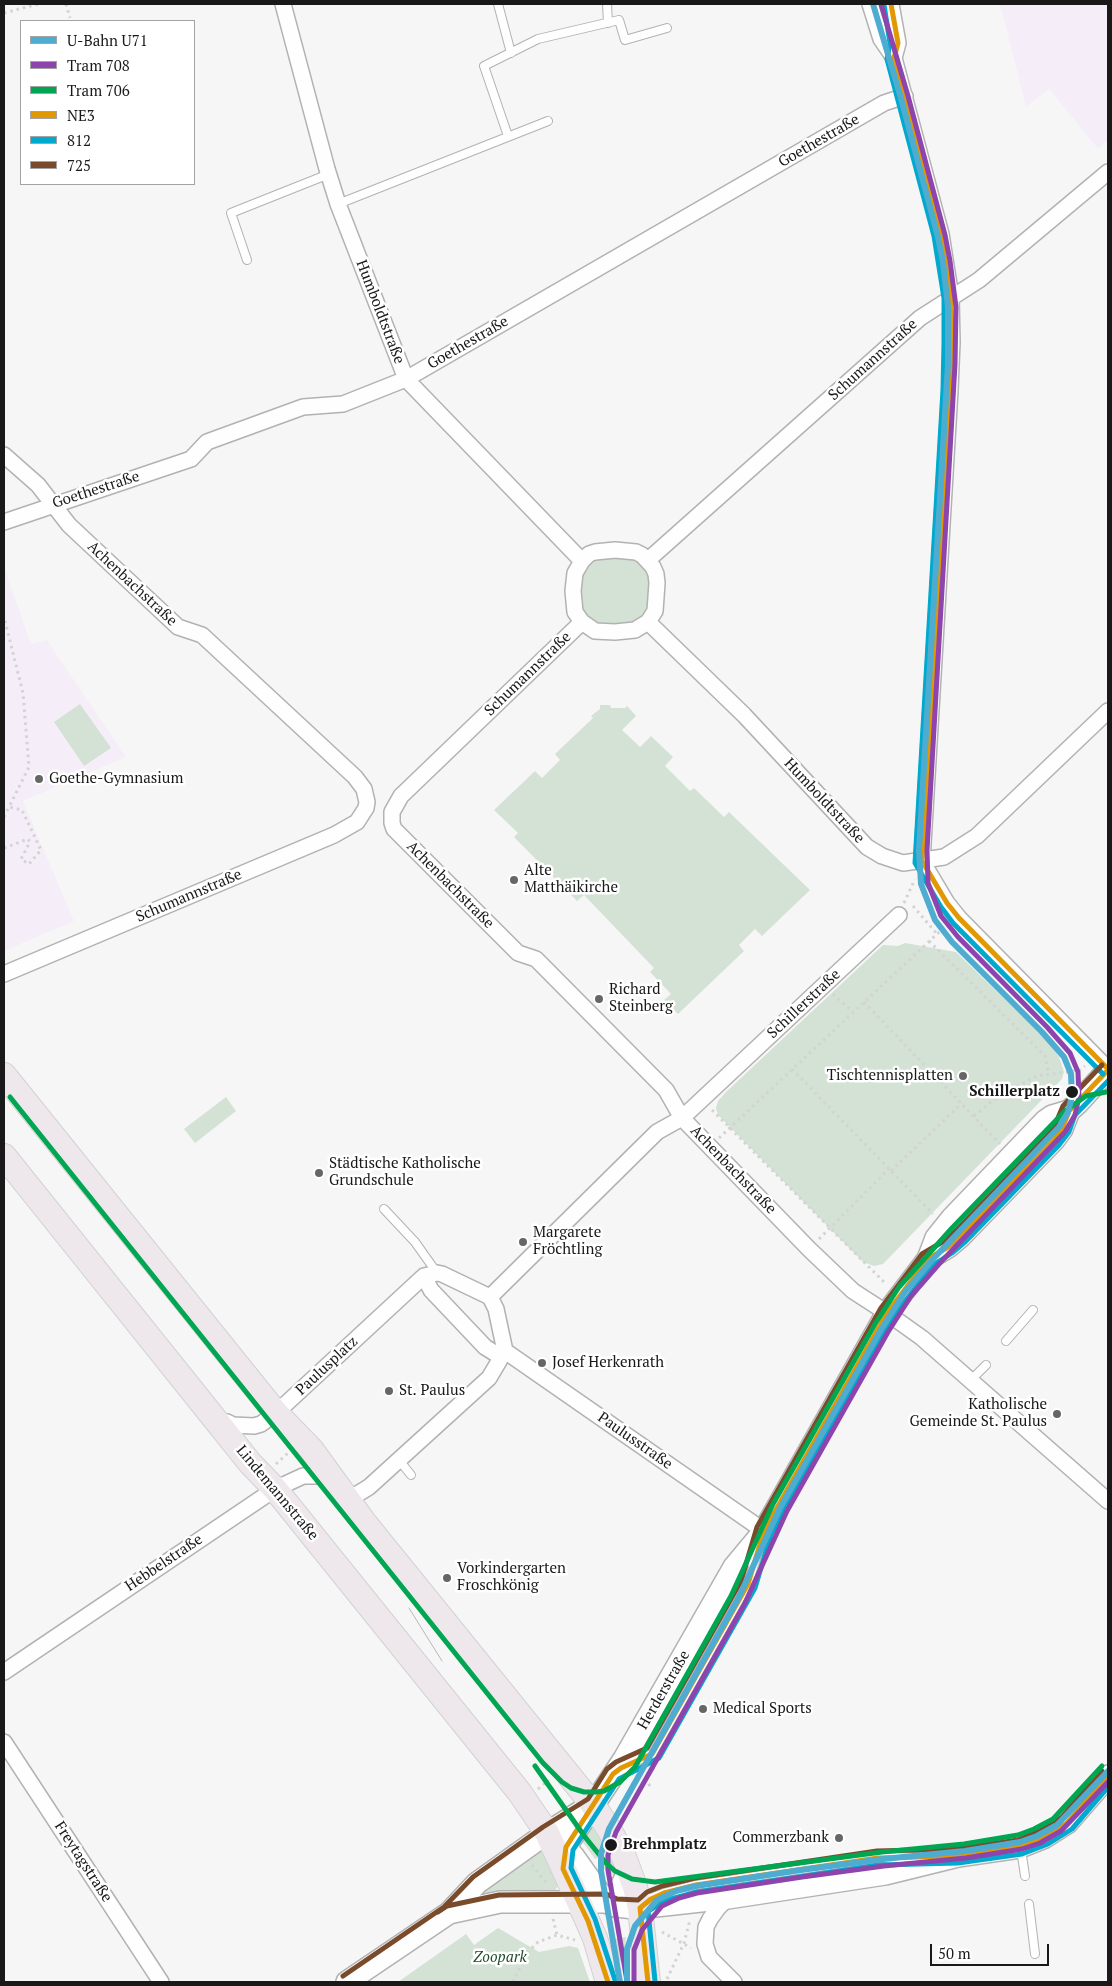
<!DOCTYPE html>
<meta charset="utf-8">
<style>
body{margin:0}
#map{position:relative;width:1112px;height:1986px;overflow:hidden;background:#f6f6f7;font-family:"PT Serif",serif}
canvas{display:block}
.frame{position:absolute;inset:0;border:5px solid #191919;pointer-events:none}
.legend{position:absolute;left:20px;top:20px;width:175px;height:165px;box-sizing:border-box;background:#fff;border:1px solid #a3a3a3;margin:0;padding:6px 9px;list-style:none;font-size:15px;color:#191919}
.legend li{display:flex;align-items:center;gap:10px;height:25px}
.legend b{width:25px;border:1px solid #a3a3a3}
.scale{position:absolute;left:930px;top:1944px;width:119px;height:22px;box-sizing:border-box;border:2px solid #191919;border-top:0;padding-left:6px;font-size:15px;line-height:18px;white-space:nowrap;color:#191919;-webkit-text-stroke:4px #fff;paint-order:stroke}
</style>
<div id="map">
<canvas width="1112" height="1986"></canvas>
<div class="frame"></div>
<ul class="legend">
<li><b style="height:6px;background:#4facd1"></b>U-Bahn U71</li>
<li><b style="height:6px;background:#8e44ad"></b>Tram 708</li>
<li><b style="height:6px;background:#00a651"></b>Tram 706</li>
<li><b style="height:6px;background:#e19802"></b>NE3</li>
<li><b style="height:6px;background:#00a9ce"></b>812</li>
<li><b style="height:6px;background:#7a4b2a"></b>725</li>
</ul>
<div class="scale">50 m</div>
</div>
<script>
const context = document.querySelector('canvas').getContext('2d');
context.lineJoin = 'round';
function paint(path, color) {
  context.fillStyle = color;
  context.fill(path, 'evenodd');
}
function toPath(rows) {
  const path = new Path2D();
  for (const r of rows) {
    path.moveTo(r[0], r[1]);
    for (let i = 2; i < r.length; i += 2) path.lineTo(r[i], r[i + 1]);
  }
  return path;
}
function strokePath(path, color, width, dash) {
  context.strokeStyle = color;
  context.lineWidth = width;
  context.lineCap = dash ? 'butt' : 'round';
  context.setLineDash(dash || []);
  context.stroke(path);
}
function label(font, color, halo, rows, align = 'center') {
  context.font = font + ' "PT Serif",serif';
  context.lineWidth = 5;
  context.setLineDash([]);
  context.textBaseline = 'middle';
  context.strokeStyle = halo;
  context.fillStyle = color;
  for (const [text, x, y, turn = 0] of rows) {
    context.save();
    context.translate(x, y);
    context.rotate((+turn || 0) * Math.PI / 180);
    context.textAlign = isNaN(turn) ? turn : align;
    if (halo) context.strokeText(text, 0, 0);
    context.fillText(text, 0, 0);
    context.restore();
  }
}
const education = toPath([
 [1000,4,1108,4,1108,140,1098,149,1049,89,1026,107],
 [4,567,31,644,47,640,126,757,23,801,74,921,4,951]
]);
const green = toPath([
 [639,555,656,591,642,627,589,627,573,589,586,558],
 [80,704,111,748,84,766,54,722],
 [600,705,610,705,611,708,625,708,627,706,636,716,622,730,640,747,651,736,673,757,665,766,690,791,694,788,724,817,729,812,810,890,762,936,755,929,739,945,744,951,678,1014,664,1000,671,994,650,972,654,968,584,895,577,901,514,837,518,833,494,810,535,771,542,778,560,760,555,754,593,718,591,716,600,709],
 [905,943,956,952,1048,1041,1059,1057,1064,1072,1062,1079,883,1264,874,1266,863,1262,718,1115,716,1108,718,1101,726,1092,883,945,898,946],
 [226,1097,236,1111,195,1143,184,1129],
 [593,1828,594,1828,603,1837,599,1857,595,1859,582,1841],
 [606,1847,618,1868,615,1876,603,1868],
 [535,1850,545,1850,559,1884,555,1891,541,1894,483,1898,479,1890],
 [498,1928,539,1952,569,1946,578,1948,590,1982,398,1982,466,1934,474,1945],
 [626,1937,623,1960,619,1962,614,1939]
]);
const path = toPath([
 [66,4,70,18],
 [4,13,38,4],
 [4,817,9,807],
 [4,848,28,839,30,842,21,859,29,864,41,850,22,810,9,807,29,767,23,693,5,621],
 [904,903,915,879],
 [913,906,937,934],
 [929,941,1045,1056,1049,1074],
 [833,994,853,1012],
 [864,1002,1000,1144],
 [792,1069,933,1214],
 [712,1110,886,1284],
 [974,1116,993,1100,1037,1076,1080,1070,1085,1066],
 [719,1138,937,934,947,926],
 [891,1171,962,1103],
 [819,1239,889,1169],
 [276,1464,288,1453],
 [650,1786,646,1780,655,1766],
 [538,1789,549,1780],
 [532,1865,547,1884],
 [553,1919,557,1935],
 [662,1932,691,1948],
 [667,1979,684,1943,690,1920],
 [513,1982,527,1953,538,1942,557,1935,575,1940]
]);
const lane = toPath([
 [498,4,511,53],
 [607,4,608,23],
 [508,136,484,66,538,39,619,20,625,40,667,28],
 [338,204,548,121],
 [247,260,231,213,329,174],
 [384,1209,415,1242,437,1273],
 [1006,1341,1033,1310],
 [971,1380,986,1365],
 [399,1460,411,1475],
 [625,1766,652,1754,748,1584,759,1548],
 [1021,1849,1025,1876],
 [651,1898,664,1893,696,1885,878,1858,918,1857],
 [1029,1904,1035,1954]
]);
const street = toPath([
 [283,4,327,169,338,204,406,379,582,561],
 [870,4,881,39,894,58,941,234,951,297,952,342,950,390,922,861],
 [891,4,898,43,894,58],
 [4,455,38,485,69,525,178,627,202,635,355,777,364,789,367,802,366,808,357,822,334,835,4,974],
 [4,522,191,459,207,442,303,407,343,404,406,379,884,103,905,96],
 [615,550,636,552,642,555,653,567,656,574,657,583,655,611,648,622,635,630,615,632,595,631,582,622,575,612,573,591,575,573,582,561,589,554,595,552,615,550],
 [648,560,920,318,979,280,1108,172],
 [582,622,401,796,392,812,392,823,394,829,518,953,536,959,666,1090,682,1118,809,1249,853,1291,887,1313,922,1338,1108,1501],
 [648,622,744,715,867,847,882,856,903,863,944,857,977,836,1108,711],
 [922,861,947,903,959,918,1108,1069],
 [424,1276,431,1290,485,1347,501,1357],
 [490,1297,657,1132,682,1118,899,915],
 [505,1351,764,1531],
 [218,1423,227,1422,233,1425,254,1426,261,1424,276,1413,424,1276,437,1273,442,1274,490,1297,496,1309,505,1351,489,1378,369,1487,356,1495,346,1497],
 [4,1672,275,1489,303,1476,322,1476,332,1480],
 [4,1742,161,1982],
 [728,1898,718,1908,710,1919,706,1927,705,1944,709,1957,734,1982]
]);
const secondary = toPath([
 [928,1259,936,1238,952,1218,1045,1121,1052,1116,1069,1111,1078,1103,1108,1070],
 [560,1841,574,1857,606,1902],
 [563,1869,564,1855,570,1840,624,1759,734,1567,764,1531,887,1313,928,1259,948,1247,961,1236,1054,1140,1062,1129,1069,1111],
 [606,1902,618,1893,629,1870],
 [449,1913,500,1902,606,1902,615,1906,635,1908,665,1905,728,1898,885,1874,958,1856,1020,1847,1045,1837,1067,1823,1108,1776],
 [347,1982,449,1913,477,1883,547,1833,588,1807]
]);
const primary = toPath([
 [4,1075,276,1413,311,1449,364,1522,593,1805,609,1829,624,1857,635,1887,640,1908,648,1982],
 [4,1156,218,1423,250,1463,275,1489,520,1793,547,1833,579,1902,595,1938,608,1982]
]);
const tram = toPath([
 [409,1608,442,1661]
]);
const bus1 = toPath([
 [891,4,898,43,894,58,941,234,951,297,952,342,950,390,922,861,947,903,959,918,1108,1069],
 [608,1982,588,1921,563,1869,566,1847,613,1774,621,1768,652,1754,748,1584,764,1531,887,1313,928,1259,948,1247,961,1236,1054,1140,1062,1129,1069,1111,1108,1070],
 [648,1982,640,1908,651,1899,664,1893,696,1885,878,1858,958,1856,1020,1847,1045,1837,1067,1823,1108,1776]
]);
const bus2 = toPath([
 [884,5,890,43,887,59,934,236,944,298,944,342,943,390,915,863,941,907,953,923,1103,1074],
 [615,1980,595,1919,571,1868,573,1850,619,1779,659,1758,755,1588,771,1534,893,1317,933,1265,952,1253,966,1241,1059,1145,1069,1132,1075,1115,1108,1081],
 [655,1981,648,1911,667,1900,697,1892,879,1865,958,1863,1022,1854,1048,1844,1072,1829,1108,1787]
]);
const bus3 = toPath([
 [438,1912,447,1906,499,1895,606,1894,617,1899,638,1900,647,1892,662,1886,695,1878,877,1851,957,1849,1018,1840,1042,1830,1062,1817,1102,1771],
 [343,1976,444,1907,473,1877,543,1827,588,1799,607,1769,616,1762,647,1748,741,1581,757,1527,881,1308,922,1254,944,1241,956,1231,1048,1135,1055,1125,1063,1106,1102,1065]
]);
const tram1 = toPath([
 [627,1981,608,1870,608,1855,616,1832,745,1603,787,1511,888,1332,911,1296,939,1264,1065,1132,1075,1115,1079,1097,1078,1072,1070,1053,1047,1027,958,937,941,916,928,883,927,850,955,364,956,307,950,261,945,235,908,96,881,4],
 [634,1982,634,1950,642,1930,662,1906,679,1898,697,1893,802,1877,884,1866,966,1858,1022,1849,1040,1843,1061,1831,1108,1782]
]);
const tram2 = toPath([
 [10,1097,543,1763,562,1782,571,1788,584,1792,596,1792,604,1791,620,1782,635,1767,731,1596,773,1504,875,1324,899,1287,952,1228,1065,1111,1086,1096,1106,1092],
 [535,1766,585,1837,606,1863,615,1871,632,1879,655,1882,882,1852,964,1844,1018,1835,1034,1829,1053,1819,1102,1766]
]);
const metro1 = toPath([
 [620,1982,601,1871,601,1854,609,1829,738,1599,780,1508,882,1328,905,1292,933,1259,1059,1127,1068,1112,1072,1096,1071,1074,1064,1057,1042,1032,952,942,935,920,921,884,919,850,948,364,948,307,943,262,938,237,901,98,873,4],
 [627,1982,627,1949,635,1926,657,1900,676,1891,696,1886,801,1870,883,1859,965,1851,1020,1842,1037,1836,1057,1825,1108,1771]
]);
const markers = [
 [39,779,5,"#666667"],
 [514,880,5,"#666667"],
 [599,999,5,"#666667"],
 [963,1076,5,"#666667"],
 [1072,1092,7,"#191919"],
 [319,1173,5,"#666667"],
 [523,1242,5,"#666667"],
 [542,1363,5,"#666667"],
 [389,1391,5,"#666667"],
 [1057,1414,5,"#666667"],
 [447,1578,5,"#666667"],
 [703,1709,5,"#666667"],
 [839,1838,5,"#666667"],
 [611,1845,7,"#191919"]
];
const streetNames = [
 ["Goethestraße",819,141,-30],
 ["Humboldtstraße",380,312,69],
 ["Goethestraße",468,343,-30],
 ["Schumannstraße",873,360,-42],
 ["Goethestraße",96,490,-18],
 ["Achenbachstraße",132,584,43],
 ["Schumannstraße",528,674,-44],
 ["Humboldtstraße",824,801,47],
 ["Achenbachstraße",450,885,45],
 ["Schumannstraße",189,896,-23],
 ["Schillerstraße",804,1004,-43],
 ["Achenbachstraße",733,1170,46],
 ["Paulusplatz",327,1366,-43],
 ["Paulusstraße",635,1441,35],
 ["Lindemannstraße",277,1493,50],
 ["Hebbelstraße",164,1563,-34],
 ["Herderstraße",664,1690,-60],
 ["Freytagstraße",83,1862,57]
];
const poiNames = [
 ["Goethe-Gymnasium",49,779],
 ["Alte",524,871],
 ["Matthäikirche",524,888],
 ["Richard",609,990],
 ["Steinberg",609,1007],
 ["Tischtennisplatten",953,1076,"right"],
 ["Städtische Katholische",329,1164],
 ["Grundschule",329,1181],
 ["Margarete",533,1233],
 ["Fröchtling",533,1250],
 ["Josef Herkenrath",552,1363],
 ["St. Paulus",399,1391],
 ["Katholische",1047,1405,"right"],
 ["Gemeinde St. Paulus",1047,1422,"right"],
 ["Vorkindergarten",457,1569],
 ["Froschkönig",457,1586],
 ["Medical Sports",713,1709],
 ["Commerzbank",829,1838,"right"]
];
const stopNames = [
 ["Schillerplatz",1060,1092],
 ["Brehmplatz",623,1845,"left"]
];
const parkNames = [
 ["Zoopark",500,1958]
];
paint(education, '#f5eef9');
paint(green, '#d3e2d5');
strokePath(lane, '#b2b2b3', 10);
strokePath(street, '#b2b2b3', 18);
strokePath(secondary, '#b2b2b3', 24);
strokePath(primary, '#d2d2d2', 26);
strokePath(path, '#d3d3d3', 3, [2.5, 4]);
strokePath(lane, '#fefefe', 8);
strokePath(street, '#fefefe', 15);
strokePath(secondary, '#fefefe', 21);
strokePath(primary, '#eee8ed', 24);
strokePath(tram, '#b7b7b7', 1);
strokePath(bus1, '#e19802', 5);
strokePath(bus2, '#00a9ce', 5);
strokePath(bus3, '#7a4b2a', 5);
strokePath(tram1, '#8e44ad', 5);
strokePath(tram2, '#00a651', 5);
strokePath(metro1, '#4facd1', 6);
for (const [x, y, r, color] of markers) {
  const dot = new Path2D();
  dot.arc(x, y, r, 0, 2 * Math.PI);
  context.fillStyle = color;
  context.fill(dot);
  strokePath(dot, '#fff', 2);
}
label('15px', '#191919', '#fff', streetNames);
label('15px', '#191919', '#fff', poiNames, 'left');
label('bold 15px', '#191919', '#fff', stopNames, 'right');
label('italic 15px', '#244e2d', '#fff', parkNames);
</script>
